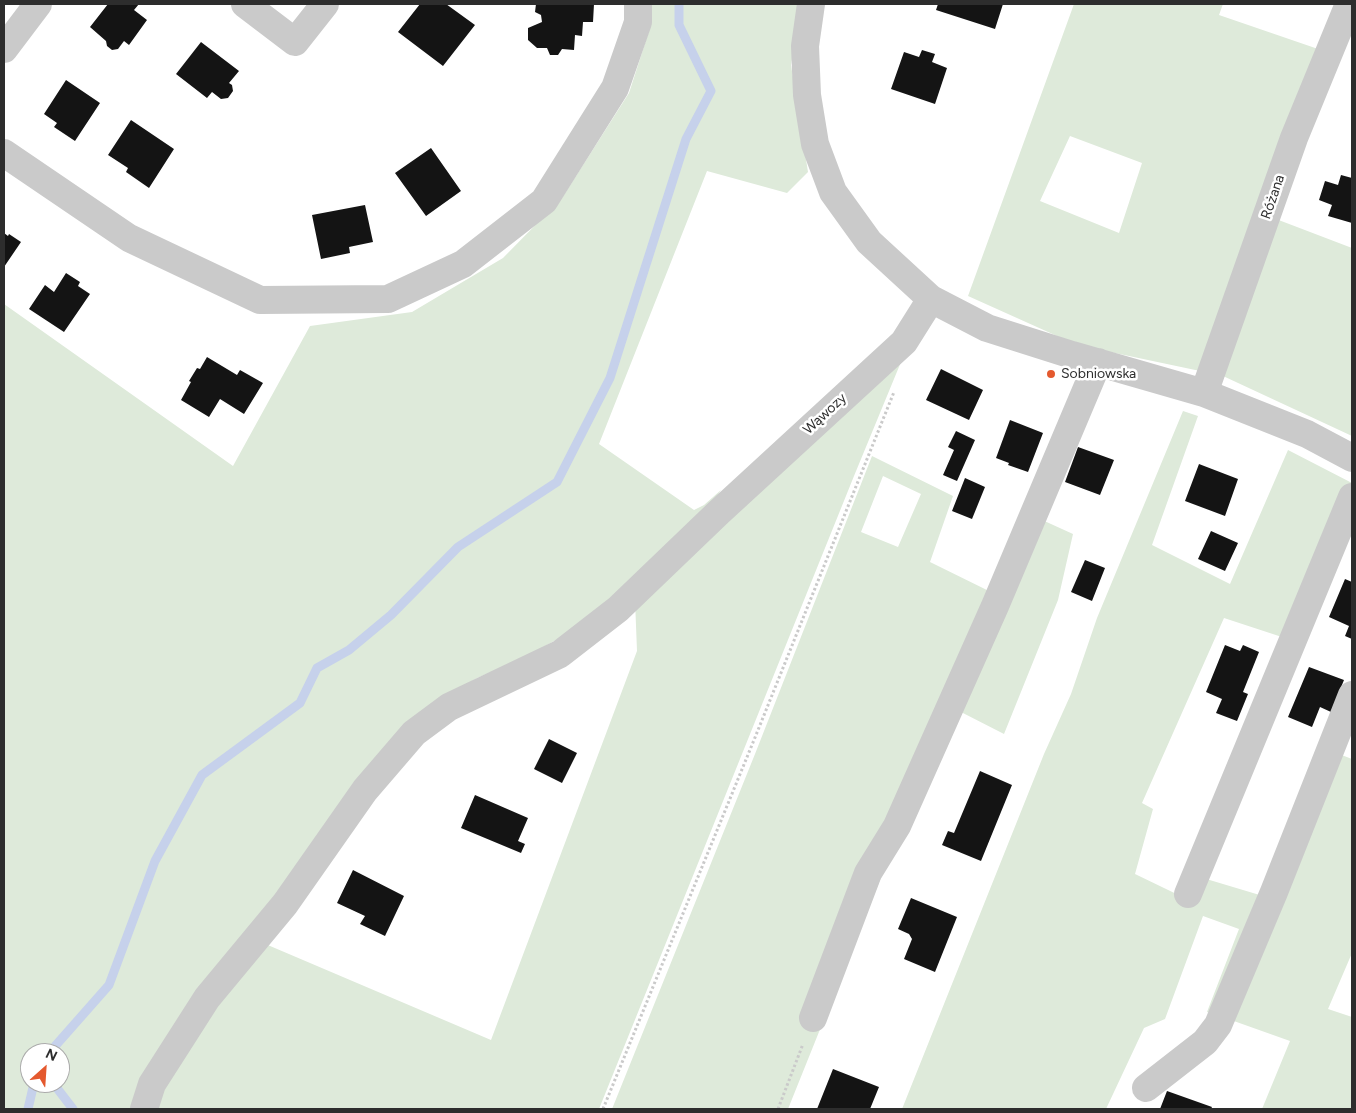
<!DOCTYPE html>
<meta charset="utf-8">
<style>
body{margin:0}
#map{position:relative;width:1356px;height:1113px;overflow:hidden;background:#fff;font-family:Figtree,sans-serif}
canvas{display:block}
.frame{position:absolute;inset:0;border:5px solid #2d2d2d;pointer-events:none}
.north{position:absolute;left:20px;top:1043px;width:50px;height:50px;box-sizing:border-box;background:#fff;border:1px solid #ababab;border-radius:50%;rotate:26deg;font-size:14px;font-weight:700;line-height:20px;text-align:center;color:#2d2d2d}
.north::after{content:'';display:block;margin:auto;width:18px;height:22px;background:#e4592e;clip-path:polygon(50% 0,100% 100%,50% 72%,0 100%)}
</style>
<div id="map">
<canvas width="1356" height="1113"></canvas>
<div class="frame"></div>
<div class="north">N</div>
</div>
<script>
const context = document.querySelector('canvas').getContext('2d');
context.lineJoin = 'round';
function paint(path, color) {
  context.fillStyle = color;
  context.fill(path, 'evenodd');
}
function toPath(rows) {
  const path = new Path2D();
  for (const r of rows) {
    path.moveTo(r[0], r[1]);
    for (let i = 2; i < r.length; i += 2) path.lineTo(r[i], r[i + 1]);
  }
  return path;
}
function strokePath(path, color, width, dash) {
  context.strokeStyle = color;
  context.lineWidth = width;
  context.lineCap = dash ? 'butt' : 'round';
  context.setLineDash(dash || []);
  context.stroke(path);
}
function label(font, color, halo, rows, align = 'center') {
  context.font = font + ' Figtree,sans-serif';
  context.lineWidth = 5;
  context.setLineDash([]);
  context.textBaseline = 'middle';
  context.strokeStyle = halo;
  context.fillStyle = color;
  for (const [text, x, y, turn = 0] of rows) {
    context.save();
    context.translate(x, y);
    context.rotate((+turn || 0) * Math.PI / 180);
    context.textAlign = isNaN(turn) ? turn : align;
    if (halo) context.strokeText(text, 0, 0);
    context.fillText(text, 0, 0);
    context.restore();
  }
}
const green = toPath([
 [652,4,801,4,791,65,808,172,787,193,707,171,599,444,694,510,704,505,721,490,712,504,600,612,570,632,524,658,477,678,447,695,256,940,491,1040,637,651,635,600,901,362,854,476,599,1109,4,1109,4,304,233,466,310,326,412,312,503,258,562,198,629,93,650,28],
 [30,1053,60,1053,60,1083,30,1083],
 [1074,4,1223,4,1219,15,1321,50,1200,371,1077,345,968,296],
 [1070,136,1142,163,1119,233,1040,201],
 [1276,219,1352,248,1352,436,1223,376],
 [1183,411,1198,416,1152,545,1230,584,1288,450,1352,483,1288,639,1224,618,1142,803,1153,809,1135,874,1193,902,1203,878,1263,896,1218,1016,1207,1012,1239,929,1203,916,1165,1019,1144,1028,1106,1109,902,1109,1044,754,1071,694,1097,618],
 [872,456,953,496,930,562,995,594,788,1109,612,1109,755,754],
 [883,476,921,494,898,547,861,532],
 [1040,519,1073,534,1058,600,1004,734,959,711],
 [1339,754,1352,759,1352,953,1328,1009,1352,1017,1352,1109,1262,1109,1290,1041,1231,1020]
]);
const stream = toPath([
 [49,1053,109,985,155,861,202,775,300,703,317,668,349,650,391,615,458,547,557,482,610,378,686,139,711,91,679,25,679,4],
 [53,1083,73,1109],
 [28,1109,34,1083]
]);
const building = toPath([
 [108,4,139,4,134,10,147,20,129,45,124,41,118,49,112,50,107,46,106,41,90,27],
 [420,4,446,4,475,25,443,66,398,32],
 [536,4,594,4,593,22,583,22,582,36,575,35,574,50,562,49,558,55,550,55,547,48,537,48,528,40,528,28,542,22,541,15,535,12],
 [938,4,1003,4,995,29,936,10],
 [201,42,239,71,229,83,232,85,233,91,228,98,221,99,212,92,207,98,176,74],
 [922,50,935,54,932,62,947,68,935,104,891,89,904,52,919,57],
 [66,80,100,103,75,141,54,127,57,123,44,114],
 [131,120,174,149,149,188,126,172,128,168,108,155],
 [431,148,461,191,426,216,395,173],
 [1341,175,1352,178,1352,223,1328,216,1332,205,1319,200,1325,181,1338,185],
 [365,205,373,242,349,247,350,253,321,259,312,215],
 [4,233,8,236,9,234,21,242,4,267],
 [66,273,80,282,78,286,90,294,64,332,29,309,45,285,54,292],
 [207,357,237,375,240,370,263,383,244,414,220,399,209,417,181,400,191,382,189,381,197,368,200,369],
 [941,369,983,390,969,420,926,400],
 [1010,420,1043,433,1028,472,1008,465,1009,463,996,458],
 [956,431,975,440,957,481,943,475,954,450,948,447],
 [1078,447,1114,460,1100,495,1065,482],
 [1199,464,1238,479,1225,516,1185,501],
 [965,478,985,487,972,519,952,511],
 [1211,531,1238,543,1225,571,1198,559],
 [1085,560,1105,568,1092,601,1071,592],
 [1345,579,1352,582,1352,639,1345,636,1349,626,1329,617],
 [1225,645,1240,651,1243,645,1259,652,1243,692,1248,694,1237,721,1216,713,1222,699,1206,692],
 [1309,667,1344,680,1331,712,1320,707,1312,727,1288,717],
 [549,739,577,753,562,783,534,769],
 [980,771,1012,785,981,861,942,845,948,831,954,833],
 [475,795,528,818,518,841,525,844,521,853,461,828],
 [353,870,404,896,385,936,360,924,365,916,337,903],
 [911,898,957,917,935,972,904,959,912,939,909,934,898,929],
 [833,1069,879,1087,870,1109,817,1109],
 [1167,1091,1212,1107,1211,1109,1160,1109]
]);
const path = toPath([
 [603,1109,754,740,894,392],
 [778,1109,803,1044]
]);
const minor = toPath([
 [245,4,295,42,325,4],
 [811,4,805,46,807,95,815,144,833,192,869,242,931,299,987,328,1072,355,1204,393,1307,434,1352,458],
 [4,49,38,4],
 [4,153,129,238,260,300,388,299,463,264,544,201,615,88,638,22,638,4],
 [1204,393,1294,138,1349,4],
 [1188,894,1352,497],
 [813,1018,868,873,897,826,995,606,1098,362],
 [1146,1088,1205,1042,1218,1025,1274,892,1352,695],
 [144,1109,152,1084,207,998,285,904,365,790,414,733,449,707,560,654,618,609,718,513,904,342,931,299]
]);
const markers = [
 [1051,374,5,"#e4592e"]
];
const streetNames = [
 ["Różana",1273,197,-71],
 ["Wąwozy",825,414,-43]
];
const poiNames = [
 ["Sobniowska",1061,374]
];
paint(green, '#deeada');
strokePath(stream, '#c6d1eb', 9);
paint(building, '#141414');
strokePath(path, '#cacaca', 3, [2.5, 2.5]);
strokePath(minor, '#cacaca', 28);
for (const [x, y, r, color] of markers) {
  const dot = new Path2D();
  dot.arc(x, y, r, 0, 2 * Math.PI);
  context.fillStyle = color;
  context.fill(dot);
  strokePath(dot, '#fff', 2);
}
label('14px', '#2d2d2d', '#fff', streetNames);
label('14px', '#2d2d2d', '#fff', poiNames, 'left');
</script>
